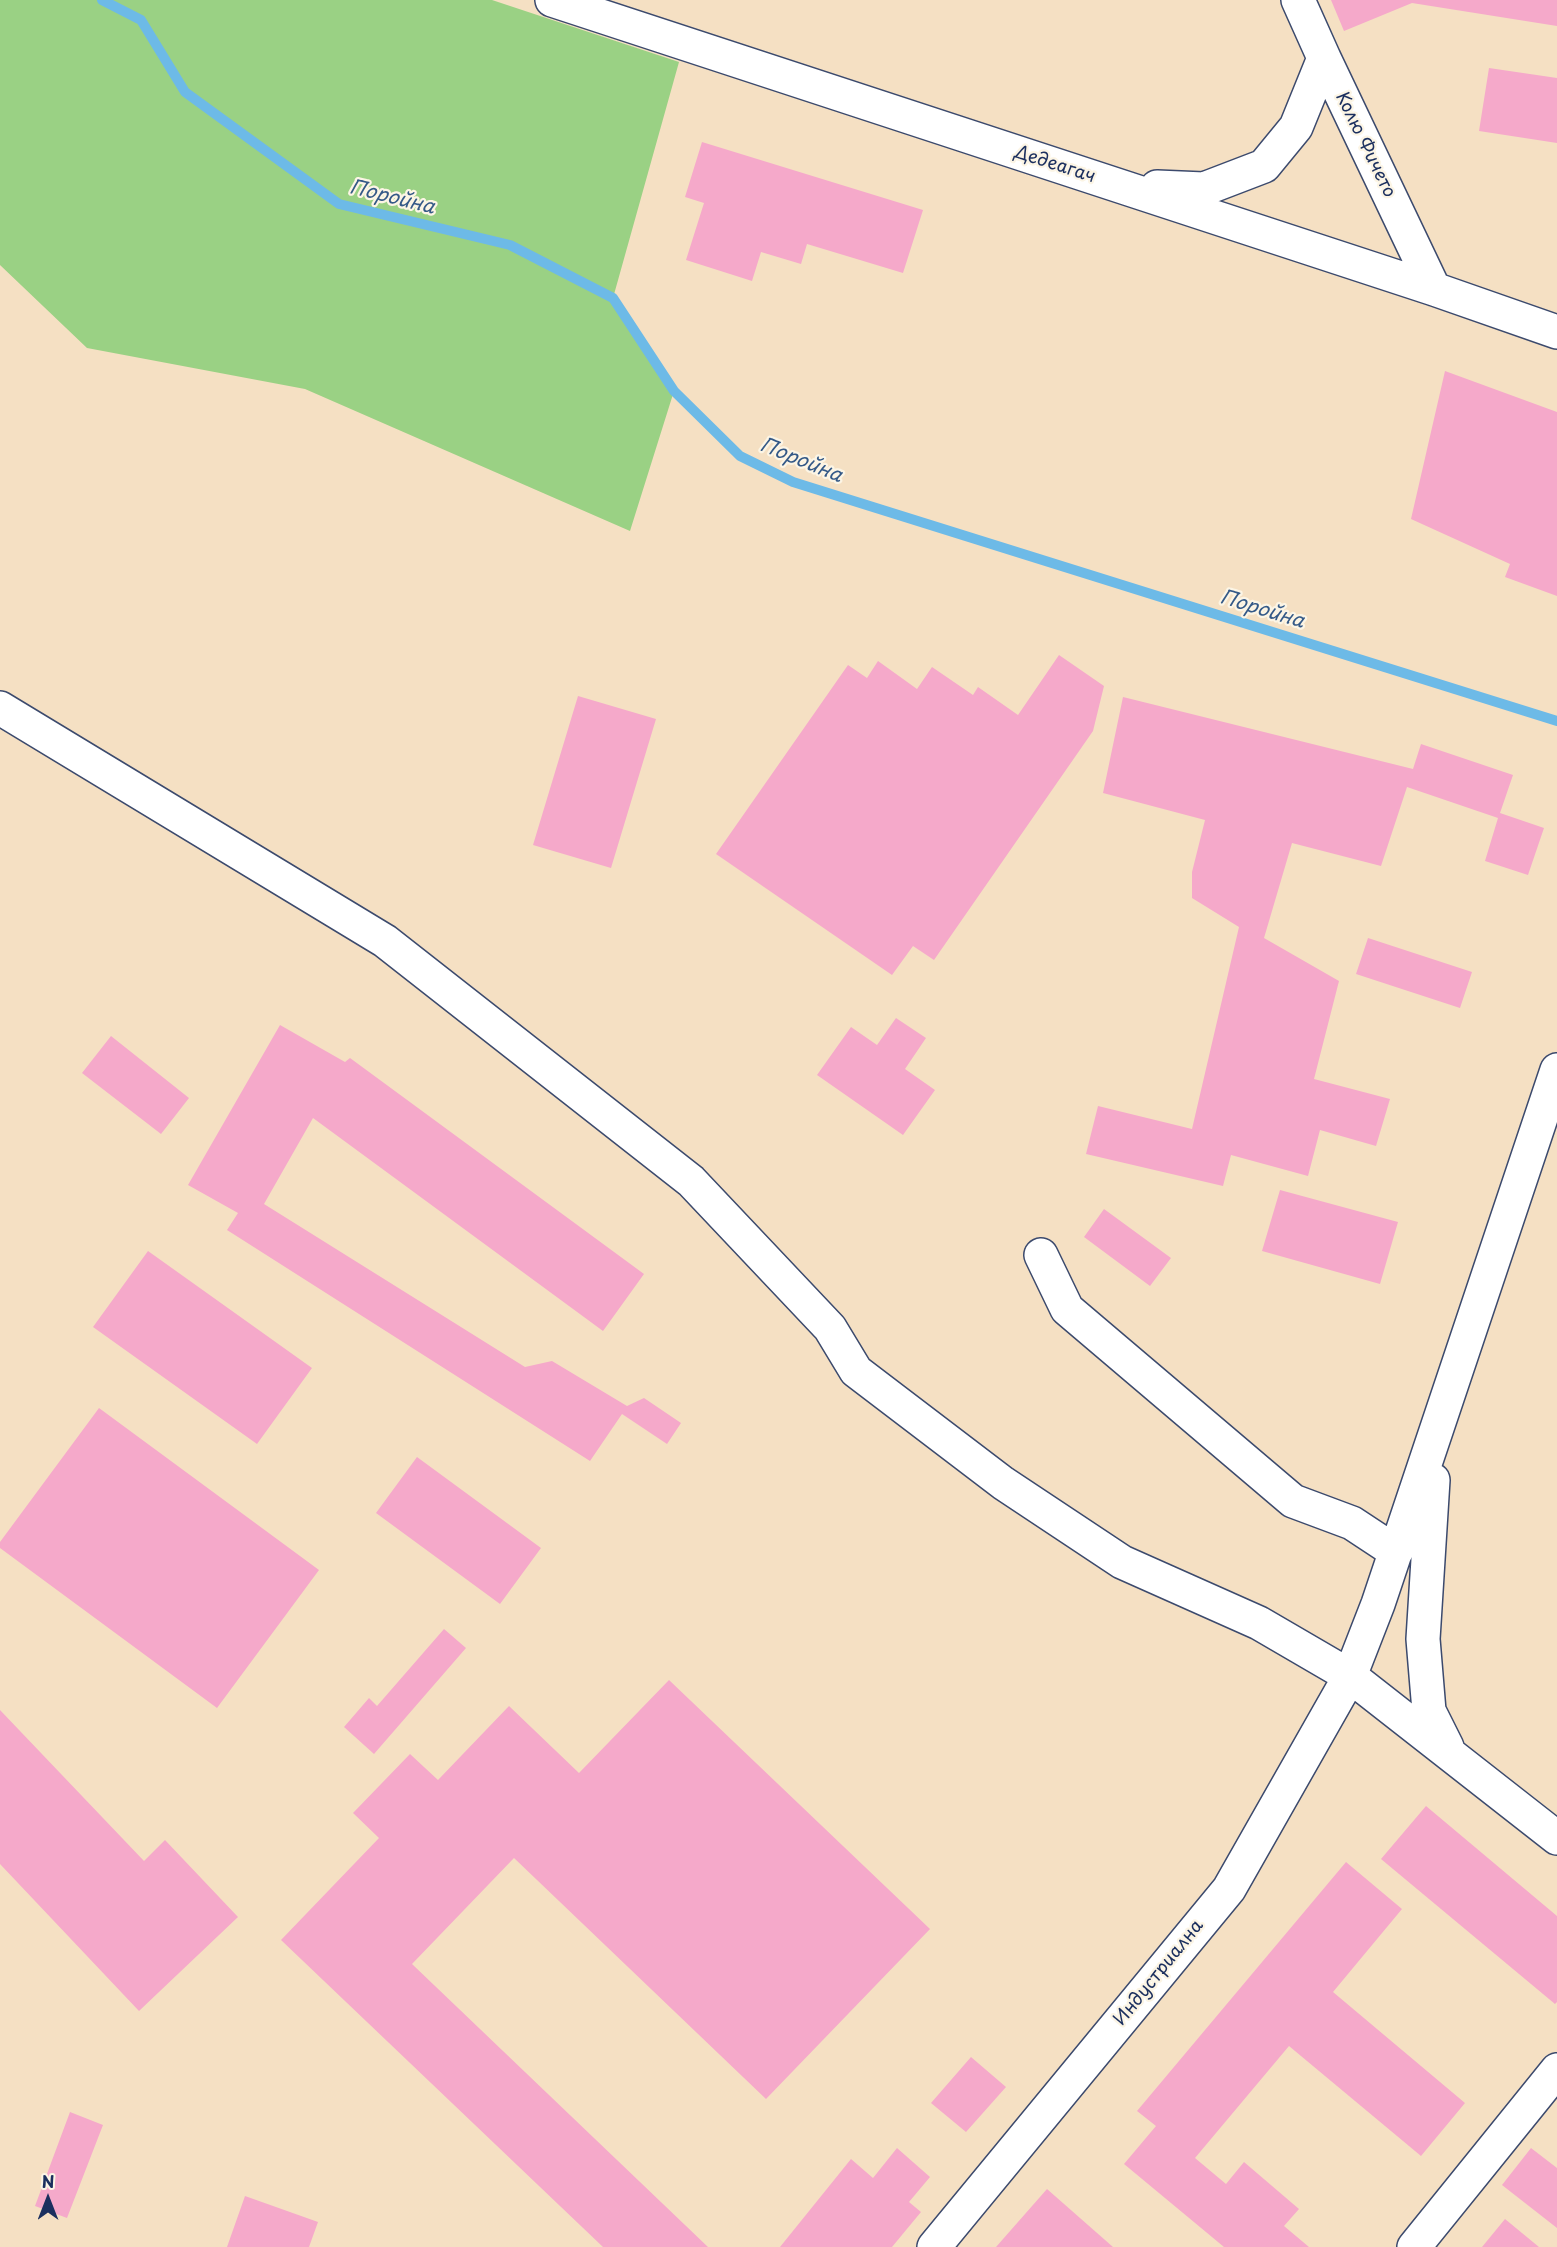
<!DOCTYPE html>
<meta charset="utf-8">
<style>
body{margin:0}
#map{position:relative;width:1557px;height:2247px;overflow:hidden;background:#f5e0c3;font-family:"Playpen Sans",sans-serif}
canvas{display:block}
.north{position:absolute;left:18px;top:2169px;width:60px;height:60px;-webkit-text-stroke:4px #fcf5e5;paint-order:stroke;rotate:0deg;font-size:16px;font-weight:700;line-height:24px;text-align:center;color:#1b2f5e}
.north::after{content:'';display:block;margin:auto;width:21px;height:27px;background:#1b2f5e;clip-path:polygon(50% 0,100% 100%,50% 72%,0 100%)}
</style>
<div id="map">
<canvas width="1557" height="2247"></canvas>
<div class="north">N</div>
</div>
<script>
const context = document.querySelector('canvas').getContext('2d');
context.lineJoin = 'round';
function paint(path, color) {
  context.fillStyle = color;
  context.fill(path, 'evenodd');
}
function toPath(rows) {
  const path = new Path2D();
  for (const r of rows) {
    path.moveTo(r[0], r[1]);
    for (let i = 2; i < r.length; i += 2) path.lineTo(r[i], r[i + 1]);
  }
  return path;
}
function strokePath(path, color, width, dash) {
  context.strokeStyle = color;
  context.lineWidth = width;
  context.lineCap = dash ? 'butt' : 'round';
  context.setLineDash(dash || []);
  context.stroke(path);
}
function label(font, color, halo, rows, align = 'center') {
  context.font = font + ' "Playpen Sans",sans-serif';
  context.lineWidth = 4.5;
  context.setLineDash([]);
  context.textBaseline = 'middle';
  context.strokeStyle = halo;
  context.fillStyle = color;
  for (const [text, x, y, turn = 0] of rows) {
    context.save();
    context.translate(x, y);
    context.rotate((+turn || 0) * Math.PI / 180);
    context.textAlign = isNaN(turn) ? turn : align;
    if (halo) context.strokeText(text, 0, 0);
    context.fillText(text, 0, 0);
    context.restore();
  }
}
const green = toPath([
 [0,0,492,0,679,62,613,298,674,391,630,531,305,389,87,348,0,265]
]);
const stream = toPath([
 [102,0,141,20,185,92,339,204,510,245,613,298,674,391,740,456,793,482,1557,721]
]);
const building = toPath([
 [1331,0,1557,0,1557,26,1412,3,1344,31],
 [1489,68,1557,78,1557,143,1479,131],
 [702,142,923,210,903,273,807,244,801,264,761,252,752,281,686,260,704,203,685,197],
 [1445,371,1557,412,1557,596,1505,577,1510,564,1411,519],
 [1059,655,1104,686,1093,731,934,960,913,946,892,975,716,854,848,665,867,678,878,661,917,689,932,667,973,695,978,687,1018,715],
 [578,696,656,719,611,868,533,845],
 [1123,697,1413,769,1421,744,1513,775,1500,813,1544,828,1528,875,1485,861,1498,818,1407,787,1381,866,1292,843,1264,938,1339,981,1314,1079,1390,1099,1376,1146,1320,1130,1308,1176,1231,1155,1223,1186,1086,1154,1098,1106,1192,1129,1239,927,1192,898,1192,872,1205,820,1103,793],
 [1368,938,1472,972,1460,1008,1356,974],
 [896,1018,926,1038,905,1069,935,1090,903,1135,817,1075,851,1027,877,1045],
 [280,1025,345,1062,350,1058,644,1274,603,1331,313,1118,264,1204,525,1367,552,1361,627,1406,644,1398,681,1423,667,1444,622,1414,590,1461,227,1230,238,1213,188,1185],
 [111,1036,189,1098,161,1134,82,1073],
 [1280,1190,1398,1222,1380,1284,1262,1251],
 [1104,1209,1171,1258,1150,1286,1084,1237],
 [148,1251,312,1368,257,1444,93,1327],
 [99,1408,319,1570,217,1708,0,1548,0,1542],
 [417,1457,541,1548,500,1604,376,1513],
 [444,1629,466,1648,374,1754,344,1727,369,1698,377,1706],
 [669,1680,930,1929,766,2099,514,1858,412,1964,708,2247,603,2247,281,1940,379,1838,353,1813,410,1754,438,1780,509,1706,579,1773],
 [0,1710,144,1861,165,1840,238,1917,139,2011,0,1864],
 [1426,1806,1557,1916,1557,2002,1555,2004,1381,1859],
 [1346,1862,1402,1909,1333,1992,1465,2103,1421,2156,1289,2046,1195,2158,1226,2184,1244,2162,1299,2209,1284,2226,1309,2247,1224,2247,1124,2164,1156,2126,1137,2111],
 [971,2057,1006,2087,966,2132,931,2103],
 [70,2112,103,2125,67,2218,35,2206],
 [897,2148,930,2177,909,2202,921,2212,892,2247,780,2247,851,2159,873,2178],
 [1531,2148,1557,2168,1557,2228,1502,2185],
 [1047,2189,1113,2247,996,2247],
 [245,2196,318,2222,309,2247,227,2247],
 [1505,2219,1539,2247,1482,2247]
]);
const minor = toPath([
 [552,0,1434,289,1557,332],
 [1298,0,1324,58,1434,289],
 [1157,187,1204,189,1264,166,1296,127,1324,58],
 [0,708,385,941,691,1181,830,1328,856,1371,1003,1483,1122,1562,1259,1623,1350,1676,1557,1838],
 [1041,1255,1067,1309,1293,1501,1352,1523,1396,1552],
 [1433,1480,1423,1639,1429,1711,1447,1747],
 [934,2247,1229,1889,1350,1676,1378,1604,1557,1070],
 [1414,2247,1557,2070]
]);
const streetNames = [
 ["Колю Фичето",1365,145,64],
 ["Дедеагач",1055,165,18],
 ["Индустриална",1159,1973,-51]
];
const waterNames = [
 ["Поройна",392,198,14],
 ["Поройна",801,461,22],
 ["Поройна",1262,610,17]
];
paint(green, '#9ad184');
strokePath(stream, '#6dbae7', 10);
paint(building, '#f5a9ca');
strokePath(minor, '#3c4a6d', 36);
strokePath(minor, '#fff', 33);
label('18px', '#1b2f5e', '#fcf5e5', streetNames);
label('italic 20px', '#345987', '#fcf5e5', waterNames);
</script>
